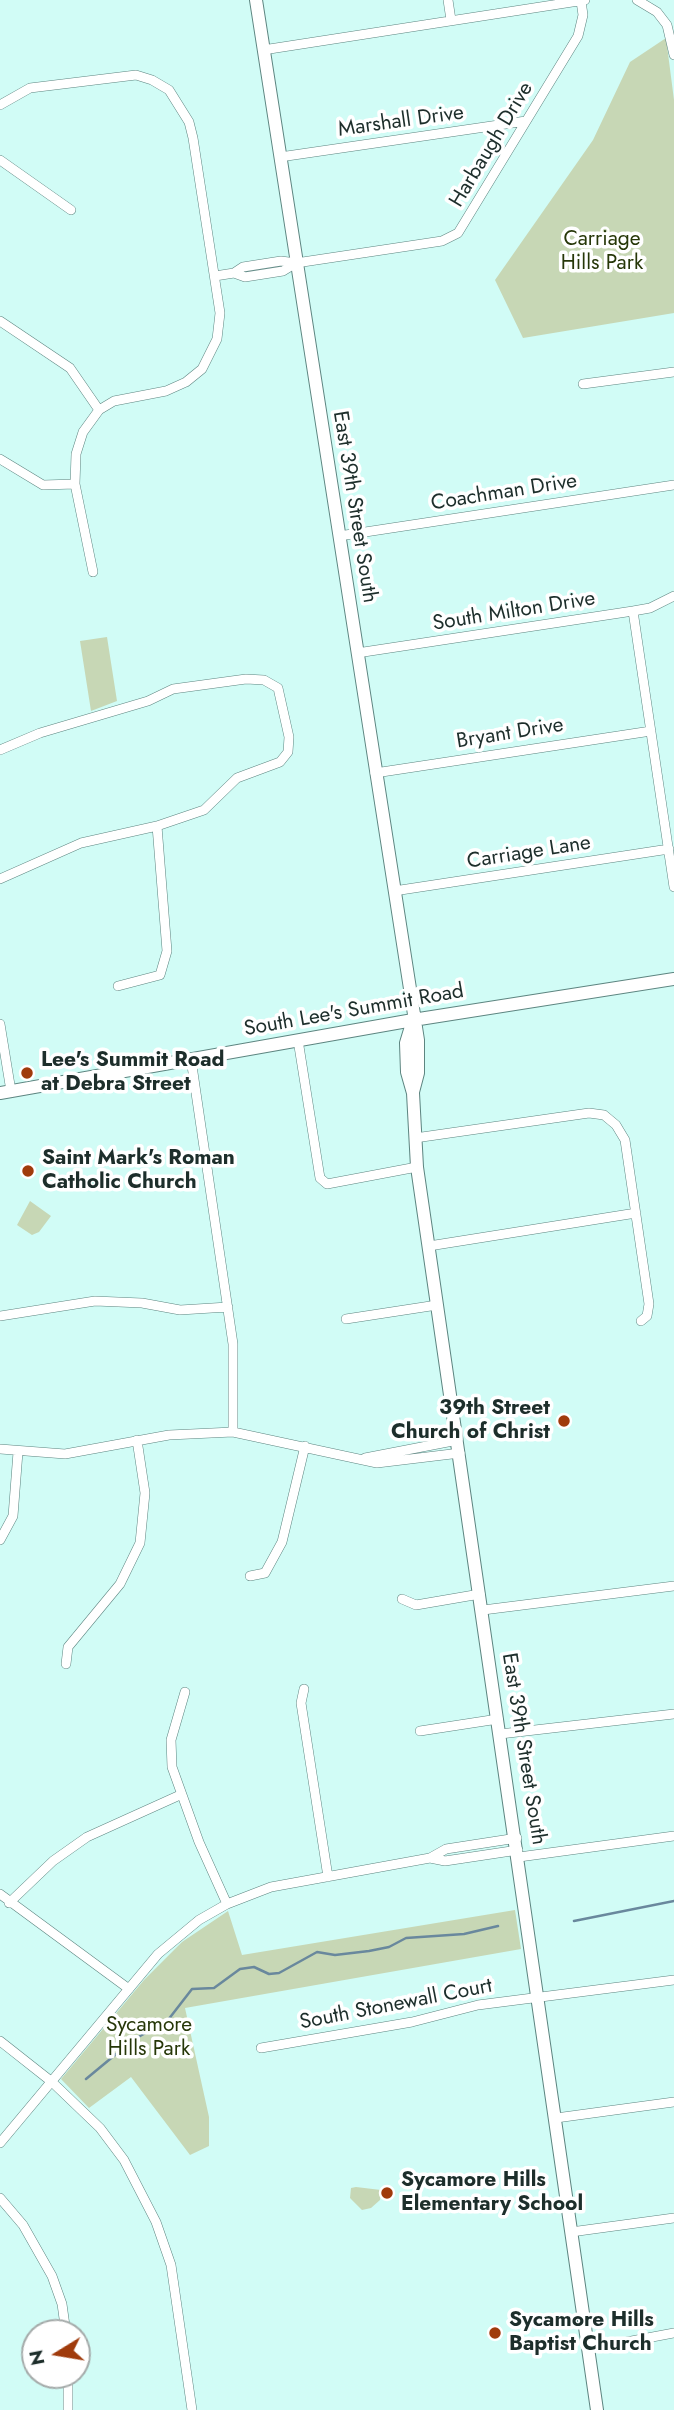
<!DOCTYPE html>
<style>
body{margin:0}
#map{position:relative;width:674px;height:2410px;overflow:hidden;background:#d1fcf6;font-family:Jost,sans-serif}
canvas{display:block}
.north{position:absolute;left:21px;top:2319px;width:70px;height:70px;box-sizing:border-box;background:#fff;border:2px solid #a5abaa;border-radius:50%;rotate:259deg;font-size:19px;font-weight:700;line-height:28px;text-align:center;color:#1d2e2b}
.north::after{content:'';display:block;margin:auto;width:24px;height:32px;background:#a03b0c;clip-path:polygon(50% 0,100% 100%,50% 72%,0 100%)}
</style>
<div id="map">
<canvas width="674" height="2410"></canvas>
<div class="north">N</div>
</div>
<script>
const context = document.querySelector('canvas').getContext('2d');
context.lineJoin = 'round';
function paint(path, color) {
  context.fillStyle = color;
  context.fill(path, 'evenodd');
}
function toPath(rows) {
  const path = new Path2D();
  for (const r of rows) {
    path.moveTo(r[0], r[1]);
    for (let i = 2; i < r.length; i += 2) path.lineTo(r[i], r[i + 1]);
  }
  return path;
}
function strokePath(path, color, width, dash) {
  context.strokeStyle = color;
  context.lineWidth = width;
  context.lineCap = dash ? 'butt' : 'round';
  context.setLineDash(dash || []);
  context.stroke(path);
}
function label(font, color, halo, rows, align = 'center') {
  context.font = font + ' Jost,sans-serif';
  context.lineWidth = 7;
  context.setLineDash([]);
  context.textBaseline = 'middle';
  context.strokeStyle = halo;
  context.fillStyle = color;
  for (const [text, x, y, turn = 0] of rows) {
    context.save();
    context.translate(x, y);
    context.rotate((+turn || 0) * Math.PI / 180);
    context.textAlign = isNaN(turn) ? turn : align;
    if (halo) context.strokeText(text, 0, 0);
    context.fillText(text, 0, 0);
    context.restore();
  }
}
const green = toPath([
 [666,38,674,100,674,313,523,338,495,280,593,140,630,62],
 [107,637,117,701,91,711,80,641],
 [30,1201,51,1216,39,1232,32,1235,17,1225],
 [515,1910,521,1949,185,2008,209,2117,209,2146,190,2155,131,2077,89,2108,61,2079,144,1980,182,1942,228,1911,242,1955],
 [356,2187,381,2190,380,2200,371,2208,362,2210,350,2198,351,2188]
]);
const stream = toPath([
 [574,1921,674,1901],
 [168,2020,192,1989,214,1988,240,1969,254,1967,269,1974,279,1973,317,1952,335,1955,369,1951,389,1947,406,1938,464,1934,498,1926],
 [86,2079,133,2040,165,2022]
]);
const minor = toPath([
 [448,0,451,20],
 [637,0,657,12,667,25,674,55],
 [263,50,585,0],
 [0,105,30,88,136,75,152,80,169,90,189,122,193,138,220,313,217,339,202,369,186,382,166,391,114,401,99,410,83,432,76,454,75,484,93,572],
 [280,157,526,121],
 [0,160,71,210],
 [234,273,243,267,281,261,296,263,442,241,458,233,578,36,583,15,581,1],
 [215,276,234,273,245,277,283,271,296,263],
 [0,321,70,368,99,410],
 [583,384,674,372],
 [0,459,43,485,75,484],
 [339,536,674,485],
 [633,611,674,887],
 [357,653,633,611,650,608,674,596],
 [0,750,40,733,148,701,173,689,246,679,264,680,278,688,289,737,288,752,280,762,237,778,204,810,157,826,81,843,0,879],
 [375,773,651,731],
 [394,891,669,849],
 [118,986,160,975,167,951,157,826],
 [0,1024,11,1091],
 [298,1040,320,1178,327,1184,417,1167],
 [191,1059,233,1344,233,1432],
 [415,1138,589,1113,604,1115,616,1125,625,1140,649,1304,647,1316,641,1321],
 [429,1246,636,1213],
 [0,1316,95,1301,142,1303,180,1310,228,1307],
 [346,1319,437,1305],
 [0,1449,65,1454,169,1435,233,1432,377,1463,460,1453],
 [365,1458,458,1440],
 [0,1540,13,1516,18,1452],
 [250,1576,265,1573,282,1542,305,1446],
 [402,1599,416,1605,480,1594],
 [483,1610,674,1586],
 [66,1664,68,1647,120,1584,140,1543,145,1493,137,1440],
 [304,1689,301,1703,328,1877],
 [185,1692,171,1740,172,1767,199,1842,227,1904],
 [420,1731,498,1719],
 [500,1734,674,1714],
 [519,1857,674,1836],
 [430,1858,445,1861,518,1850],
 [0,1894,129,1989],
 [9,1903,53,1861,87,1837,180,1795],
 [0,2041,52,2082,100,2128,124,2160,156,2222,171,2265,192,2410],
 [261,2048,412,2022,478,2005,674,1980],
 [556,2118,674,2102],
 [0,2143,158,1954,199,1920,227,1904,271,1887,430,1858,446,1849,517,1838],
 [0,2198,23,2225,52,2276,62,2304,66,2333],
 [571,2232,674,2218],
 [589,2349,674,2333],
 [68,2375,68,2410]
]);
const secondary = toPath([
 [256,0,418,1040,418,1073,413,1092],
 [413,1020,406,1043,407,1072,413,1093,417,1167,597,2410],
 [0,1093,413,1020,674,979]
]);
const markers = [
 [27,1073,7,"#a03b0c"],
 [28,1171,7,"#a03b0c"],
 [564,1421,7,"#a03b0c"],
 [387,2193,7,"#a03b0c"],
 [495,2333,7,"#a03b0c"]
];
const streetNames = [
 ["Marshall Drive",401,122,-8],
 ["Harbaugh Drive",492,145,-59],
 ["Coachman Drive",504,493,-9],
 ["East 39th Street South",354,507,81],
 ["South Milton Drive",514,612,-9],
 ["Bryant Drive",510,734,-9],
 ["Carriage Lane",529,853,-9],
 ["South Lee's Summit Road",354,1011,-10],
 ["East 39th Street South",523,1749,81],
 ["South Stonewall Court",396,2005,-11]
];
const parkNames = [
 ["Carriage",602,240],
 ["Hills Park",602,264],
 ["Sycamore",149,2026],
 ["Hills Park",149,2050]
];
const poiNames = [
 ["Lee's Summit Road",41,1061],
 ["at Debra Street",41,1085],
 ["Saint Mark's Roman",42,1159],
 ["Catholic Church",42,1183],
 ["39th Street",550,1409,"right"],
 ["Church of Christ",550,1433,"right"],
 ["Sycamore Hills",401,2181],
 ["Elementary School",401,2205],
 ["Sycamore Hills",509,2321],
 ["Baptist Church",509,2345]
];
paint(green, '#c7d7b5');
strokePath(stream, '#69889d', 2.5);
strokePath(minor, '#5d8580', 10);
strokePath(secondary, '#5d8580', 14);
strokePath(minor, '#fff', 9);
strokePath(secondary, '#fff', 12);
for (const [x, y, r, color] of markers) {
  const dot = new Path2D();
  dot.arc(x, y, r, 0, 2 * Math.PI);
  context.fillStyle = color;
  context.fill(dot);
  strokePath(dot, '#fff', 2.5);
}
label('21px', '#1d2e2b', '#fff', streetNames);
label('21px', '#263708', '#fff', parkNames);
label('bold 21px', '#1d2e2b', '#fff', poiNames, 'left');
</script>
